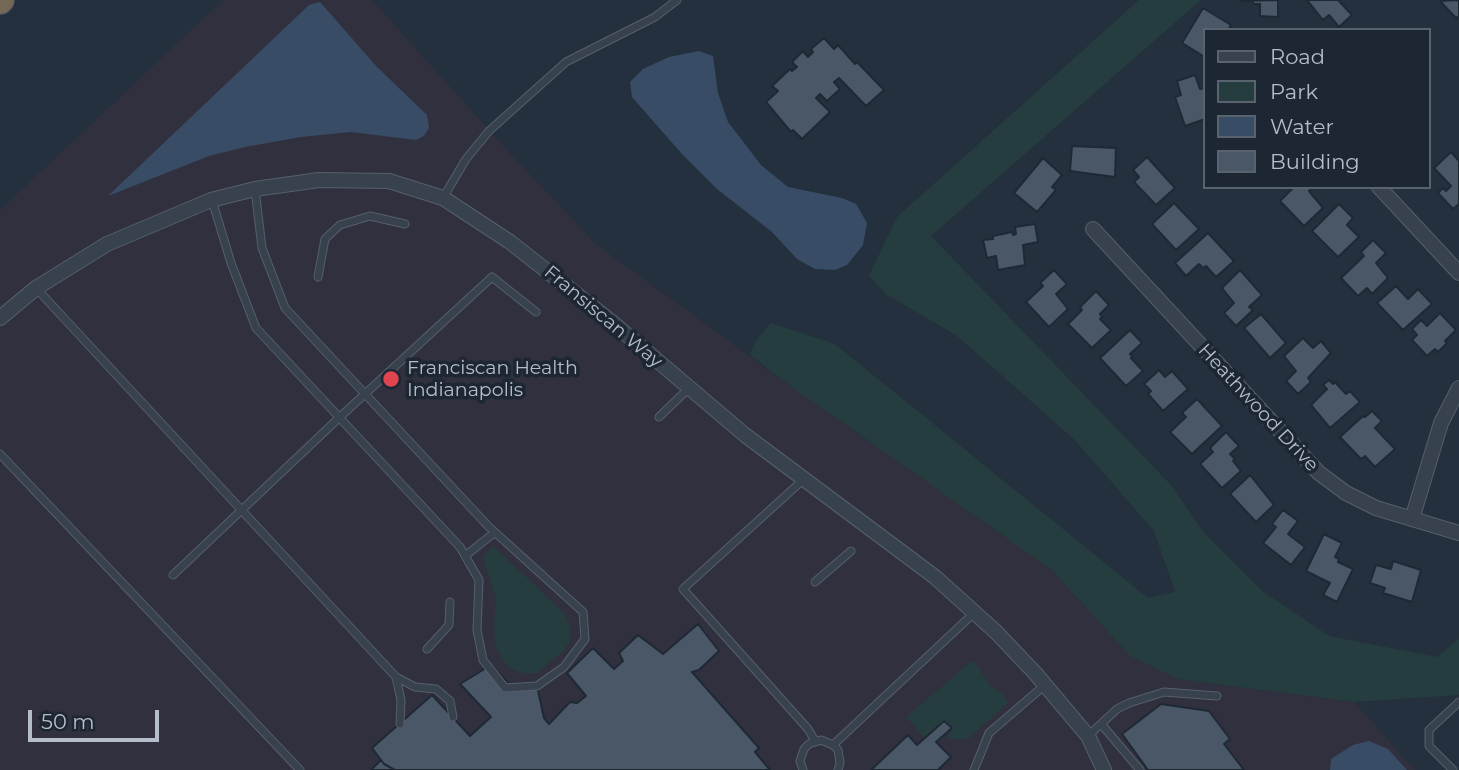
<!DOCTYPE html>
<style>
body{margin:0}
#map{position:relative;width:1459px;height:770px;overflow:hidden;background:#24303e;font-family:Montserrat,sans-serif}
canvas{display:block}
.legend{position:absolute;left:1203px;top:28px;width:228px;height:161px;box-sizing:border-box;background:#1d2733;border:2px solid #59636f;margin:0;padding:9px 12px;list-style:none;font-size:21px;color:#b4bdc9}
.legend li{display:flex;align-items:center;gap:14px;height:35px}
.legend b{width:35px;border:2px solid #59636f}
.scale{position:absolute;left:28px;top:710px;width:131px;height:32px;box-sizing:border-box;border:4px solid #b4bdc9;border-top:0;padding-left:9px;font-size:21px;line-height:24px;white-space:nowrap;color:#b4bdc9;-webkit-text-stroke:5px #1d2733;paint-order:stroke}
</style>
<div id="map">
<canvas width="1459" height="770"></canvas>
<ul class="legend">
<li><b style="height:9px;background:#38424e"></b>Road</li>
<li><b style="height:19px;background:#263d3f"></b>Park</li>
<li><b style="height:19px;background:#384d65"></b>Water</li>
<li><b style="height:19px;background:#4a5767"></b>Building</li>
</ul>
<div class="scale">50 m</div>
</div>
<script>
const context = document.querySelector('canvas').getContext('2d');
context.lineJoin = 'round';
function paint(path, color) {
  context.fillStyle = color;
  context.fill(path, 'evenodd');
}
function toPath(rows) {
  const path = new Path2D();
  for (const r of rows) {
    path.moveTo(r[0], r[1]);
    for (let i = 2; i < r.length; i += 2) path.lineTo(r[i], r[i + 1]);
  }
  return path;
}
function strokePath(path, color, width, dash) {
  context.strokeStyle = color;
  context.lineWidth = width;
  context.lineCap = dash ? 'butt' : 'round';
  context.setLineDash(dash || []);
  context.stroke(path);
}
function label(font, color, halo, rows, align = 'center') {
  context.font = font + ' Montserrat,sans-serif';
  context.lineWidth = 7;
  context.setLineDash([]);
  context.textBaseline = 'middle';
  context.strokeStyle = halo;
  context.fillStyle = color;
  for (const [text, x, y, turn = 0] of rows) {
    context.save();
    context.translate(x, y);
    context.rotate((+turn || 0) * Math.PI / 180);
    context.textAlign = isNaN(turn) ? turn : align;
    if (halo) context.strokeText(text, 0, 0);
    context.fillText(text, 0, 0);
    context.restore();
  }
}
const medical = toPath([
 [223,0,372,0,508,151,597,245,792,387,1052,570,1130,656,1178,679,1354,702,1415,770,0,770,0,210]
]);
const green = toPath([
 [1139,0,1201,0,931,236,1171,485,1204,533,1262,591,1329,636,1437,657,1459,639,1459,695,1354,702,1178,679,1130,656,1052,570,792,387,750,355,757,339,771,323,835,344,1148,598,1175,592,1154,531,1075,440,956,335,887,295,869,276,897,217],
 [493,546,564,613,570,629,569,642,563,652,537,673,522,673,508,667,497,649,494,630,496,598,483,557],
 [971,662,975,662,991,687,1003,694,1008,703,968,739,946,739,952,728,944,721,925,738,906,717]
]);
const water = toPath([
 [320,2,377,67,427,115,429,128,424,136,416,140,351,132,301,137,245,147,209,156,108,196,309,5],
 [699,51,713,56,718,93,728,122,761,165,788,187,842,198,856,204,867,223,863,245,847,265,835,270,815,269,797,259,772,232,717,189,682,154,632,97,630,82,643,69,669,57],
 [1369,741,1388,749,1407,770,1330,770,1331,759,1353,745]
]);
const building = toPath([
 [1278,0,1278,17,1260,16,1260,4,1253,4,1253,1,1240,1,1278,0],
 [1307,0,1338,0,1352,15,1339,27,1329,15,1323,20,1307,0],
 [1459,0,1459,16,1456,18,1440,1,1459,0],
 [1203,8,1231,25,1228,30,1205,30,1205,57,1182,43,1203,8],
 [824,38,834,49,838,45,855,64,857,62,884,90,866,106,839,78,834,82,840,89,827,101,820,94,816,98,830,112,802,139,793,130,791,132,766,102,778,91,772,86,790,69,792,71,797,67,792,62,803,51,808,57,813,52,811,49,824,38],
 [1195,75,1200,89,1205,88,1205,119,1185,126,1175,97,1181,95,1177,81,1195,75],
 [1072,146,1116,148,1115,177,1070,171,1072,146],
 [1451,152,1459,161,1459,204,1453,209,1438,193,1443,188,1446,191,1451,186,1434,168,1451,152],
 [1147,157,1175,188,1156,205,1134,182,1139,177,1133,170,1147,157],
 [1043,158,1062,175,1052,187,1056,190,1037,212,1014,193,1043,158],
 [1294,187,1313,187,1309,191,1323,208,1304,226,1280,201,1294,187],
 [1174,203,1199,229,1176,250,1152,224,1174,203],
 [1339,204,1353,218,1347,225,1359,237,1338,257,1312,231,1339,204],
 [1035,224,1038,242,1023,245,1025,265,998,270,996,256,987,258,983,240,993,239,993,236,1012,232,1013,235,1016,234,1015,227,1035,224],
 [1208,233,1234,261,1216,277,1206,266,1203,268,1199,264,1186,276,1175,263,1208,233],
 [1373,240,1386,253,1376,263,1388,278,1372,294,1367,288,1358,296,1341,278,1364,256,1361,252,1373,240],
 [1054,270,1067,284,1056,294,1068,309,1049,327,1026,302,1043,286,1040,283,1054,270],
 [1240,270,1262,295,1249,307,1253,310,1236,326,1224,313,1234,303,1222,288,1240,270],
 [1396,286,1408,299,1418,289,1432,304,1403,330,1377,303,1396,286],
 [1096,291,1109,305,1100,314,1102,317,1100,319,1111,330,1092,348,1068,324,1082,310,1080,307,1096,291],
 [1440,313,1456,330,1445,341,1447,343,1438,352,1435,349,1427,356,1412,340,1417,335,1412,329,1421,320,1427,326,1440,313],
 [1261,314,1286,343,1270,358,1244,328,1261,314],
 [1130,330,1142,343,1130,354,1133,357,1131,358,1143,371,1126,386,1100,358,1130,330],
 [1303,338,1313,348,1321,341,1331,353,1308,378,1311,382,1298,394,1286,381,1296,371,1284,356,1303,338],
 [1159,370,1165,377,1172,371,1188,389,1163,411,1148,394,1151,391,1144,384,1159,370],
 [1329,380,1333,384,1335,382,1346,394,1350,391,1360,402,1330,428,1311,405,1327,389,1323,385,1329,380],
 [1197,399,1222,426,1192,454,1170,432,1186,417,1182,413,1197,399],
 [1372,411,1382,421,1375,428,1395,449,1375,467,1365,456,1361,459,1340,437,1363,416,1365,417,1372,411],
 [1226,432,1239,446,1230,454,1235,459,1233,461,1241,471,1222,488,1200,464,1213,452,1210,448,1226,432],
 [1250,475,1274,505,1256,522,1230,494,1250,475],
 [1283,510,1298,521,1288,534,1305,547,1291,565,1263,543,1276,527,1272,524,1283,510],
 [1324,534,1342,543,1335,557,1339,559,1338,562,1353,569,1337,602,1323,595,1330,583,1306,571,1324,534],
 [1393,561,1421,570,1412,602,1383,593,1385,588,1370,583,1376,565,1391,569,1393,561],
 [698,624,719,651,699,670,692,672,759,748,755,752,770,770,395,770,384,764,372,748,432,695,470,736,491,717,460,684,491,665,511,686,537,686,544,718,549,724,570,702,577,703,586,696,567,673,593,648,614,669,623,661,619,653,638,635,663,654,698,624],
 [1161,704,1209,711,1230,739,1224,744,1244,770,1148,770,1122,734,1161,704],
 [944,721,952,728,936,742,951,757,938,770,871,770,908,735,917,745,944,721],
 [381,760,384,764,395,770,371,770,381,760]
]);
const service = toPath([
 [443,198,466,159,489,131,566,62,655,17,677,0],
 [212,200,231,263,256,328,460,547,479,580,477,630,483,660,505,688,537,686,564,667,585,639,583,612,488,526,285,308,262,248,255,189],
 [318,277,325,239,340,225,370,216,405,224],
 [36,288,396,677],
 [659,417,688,389],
 [0,454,300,770],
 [804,479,683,589,808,729,815,741],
 [465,556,494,533],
 [173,575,341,416,492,277,536,312],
 [815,582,851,551],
 [427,649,449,625,450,602],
 [400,724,401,700,396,677,415,687,436,689,450,701,453,717],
 [1102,725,1140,770],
 [1088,736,1117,709,1129,703,1164,692,1217,696],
 [833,745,974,613],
 [803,770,800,761,804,749,809,744,821,740,833,745,838,750,840,763,838,770],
 [974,770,989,733,1045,685],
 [1453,770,1429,746,1429,730,1459,702]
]);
const minor = toPath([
 [1379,187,1459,273],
 [1093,229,1319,473,1346,493,1376,508,1459,533],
 [0,318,36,288,107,244,211,200,255,189,319,180,389,181,443,198,510,242,613,323,745,435,935,577,996,632,1035,673,1088,736,1104,770],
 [1412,519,1441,423,1459,388]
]);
const motorway = toPath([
 [0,1,1,0]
]);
const markers = [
 [391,379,9,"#e0444e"]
];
const streetNames = [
 ["Fransiscan Way",603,317,40],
 ["Heathwood Drive",1258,408,47]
];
const poiNames = [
 ["Franciscan Health",407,368],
 ["Indianapolis",407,390]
];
paint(medical, '#31303f');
paint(green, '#263d3f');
paint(water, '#384d65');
paint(building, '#4a5767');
strokePath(building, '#1f2935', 2);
strokePath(service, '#56606c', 9);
strokePath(minor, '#56606c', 16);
strokePath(motorway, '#434d59', 28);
strokePath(service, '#38424e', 7);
strokePath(minor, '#38424e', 14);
strokePath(motorway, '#746755', 26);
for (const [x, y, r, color] of markers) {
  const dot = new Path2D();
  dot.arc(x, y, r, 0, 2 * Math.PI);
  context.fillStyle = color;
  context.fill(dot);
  strokePath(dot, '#1d2733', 2.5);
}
label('19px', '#b4bdc9', '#1d2733', streetNames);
label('19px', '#b4bdc9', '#1d2733', poiNames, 'left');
</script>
